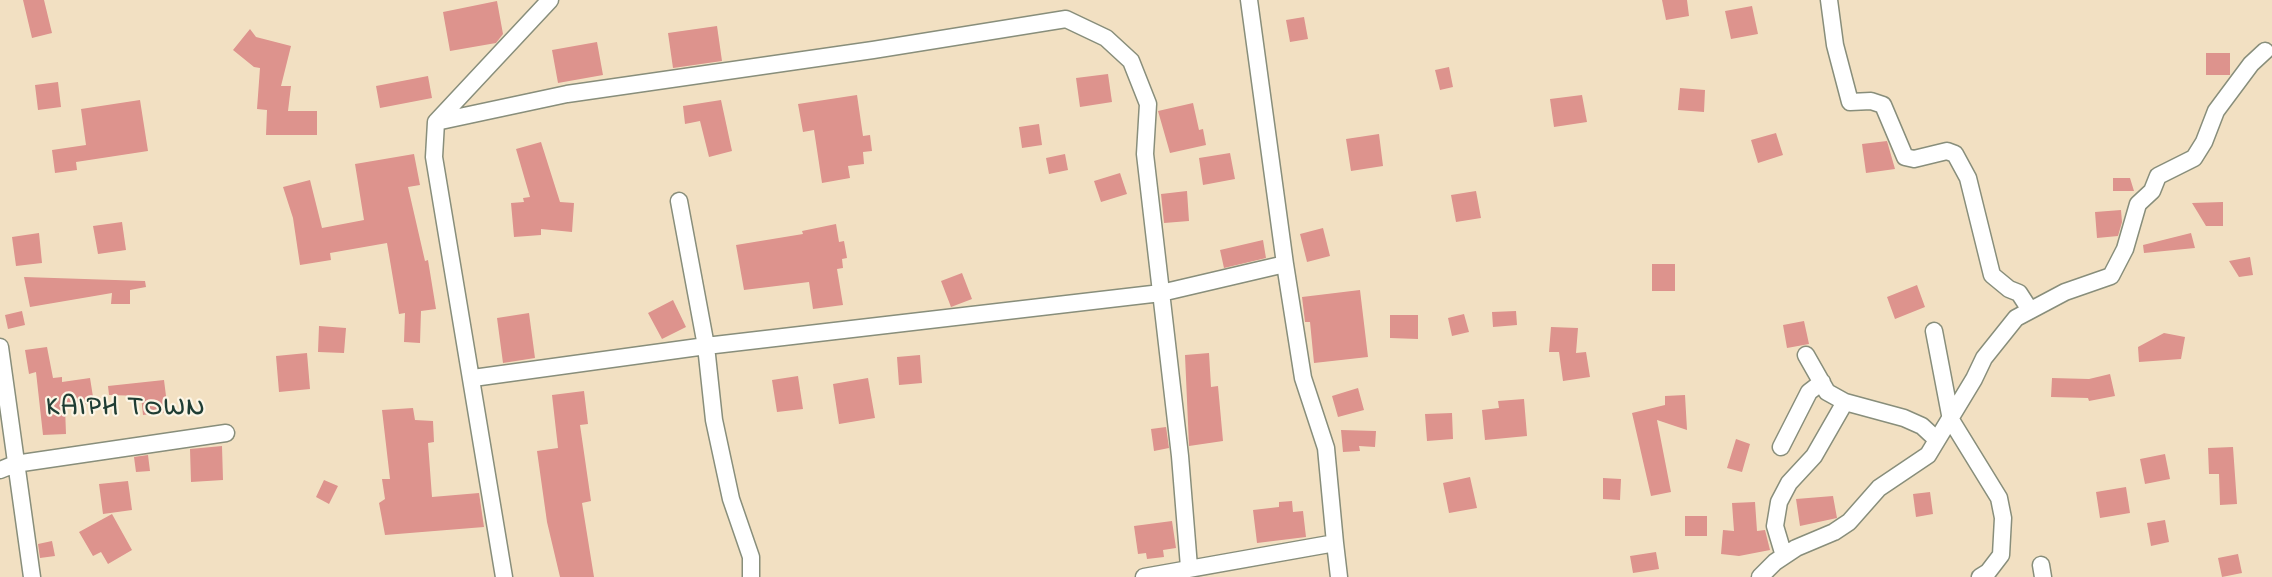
<!DOCTYPE html>
<style>
body{margin:0}
canvas{display:block;background:#f2e0c2}
</style>
<canvas width="2272" height="577"></canvas>
<script>
const context = document.querySelector('canvas').getContext('2d');
context.lineJoin = 'round';
function paint(path, color) {
  context.fillStyle = color;
  context.fill(path, 'evenodd');
}
function toPath(rows) {
  const path = new Path2D();
  for (const r of rows) {
    path.moveTo(r[0], r[1]);
    for (let i = 2; i < r.length; i += 2) path.lineTo(r[i], r[i + 1]);
  }
  return path;
}
function strokePath(path, color, width, dash) {
  context.strokeStyle = color;
  context.lineWidth = width;
  context.lineCap = dash ? 'butt' : 'round';
  context.setLineDash(dash || []);
  context.stroke(path);
}
function label(font, color, halo, rows, align = 'center') {
  context.font = font + ' "Indie Flower",sans-serif';
  context.lineWidth = 4.5;
  context.setLineDash([]);
  context.textBaseline = 'middle';
  context.strokeStyle = halo;
  context.fillStyle = color;
  for (const [text, x, y, turn = 0] of rows) {
    context.save();
    context.translate(x, y);
    context.rotate((+turn || 0) * Math.PI / 180);
    context.textAlign = isNaN(turn) ? turn : align;
    if (halo) context.strokeText(text, 0, 0);
    context.fillText(text, 0, 0);
    context.restore();
  }
}
const building = toPath([
 [23,0,44,0,52,33,32,38],
 [1662,0,1687,0,1689,16,1666,20],
 [497,1,503,34,496,43,450,51,443,12],
 [1752,6,1758,34,1731,39,1725,11],
 [1304,17,1308,39,1290,42,1286,20],
 [717,26,722,61,673,68,668,33],
 [250,29,256,37,291,46,281,86,291,86,288,111,317,111,317,135,266,135,267,110,257,109,260,68,254,67,233,50],
 [597,42,603,75,558,83,552,50],
 [2206,53,2230,53,2230,75,2206,75],
 [1449,67,1453,87,1440,90,1435,70],
 [1108,74,1112,102,1080,107,1076,78],
 [428,76,432,98,380,108,376,86],
 [58,82,61,107,38,110,35,85],
 [1680,88,1705,90,1704,112,1678,110],
 [857,95,863,136,870,135,872,151,863,152,864,164,848,166,850,178,822,183,814,130,803,132,798,104],
 [1582,95,1587,122,1554,127,1550,99],
 [140,100,148,151,76,162,77,170,55,173,52,150,86,145,81,109],
 [721,100,732,151,709,157,700,121,685,124,683,106],
 [1193,103,1199,130,1203,129,1206,145,1170,153,1158,111],
 [1039,124,1042,145,1022,148,1019,127],
 [1776,133,1783,155,1758,163,1751,140],
 [1379,134,1383,166,1351,171,1346,139],
 [1887,141,1895,169,1866,173,1862,144],
 [541,142,560,202,574,203,572,232,541,229,541,235,514,237,511,203,524,202,523,198,530,197,516,149],
 [1230,153,1235,179,1203,185,1199,158],
 [414,154,420,185,408,187,425,261,428,260,436,309,421,311,420,343,404,342,405,313,399,314,387,243,330,253,331,260,300,265,293,218,283,187,310,180,322,228,364,220,355,164],
 [1065,154,1068,170,1049,174,1046,158],
 [1120,173,1127,194,1101,202,1094,181],
 [2113,178,2130,178,2134,191,2113,191],
 [1187,191,1189,221,1164,223,1161,194],
 [1476,191,1481,218,1456,222,1451,195],
 [2223,202,2223,226,2206,226,2192,203],
 [2121,210,2122,222,2118,236,2097,238,2095,212],
 [122,222,126,250,98,254,93,226],
 [836,224,839,242,844,241,847,258,842,259,843,268,837,269,843,305,813,309,809,282,744,290,736,245,803,234,802,231],
 [1323,228,1330,256,1307,262,1300,234],
 [39,233,42,263,16,266,12,237],
 [2191,233,2195,248,2144,253,2143,245],
 [1263,240,1266,258,1224,268,1220,250],
 [2250,257,2253,275,2239,277,2229,261],
 [1652,264,1675,264,1675,291,1652,291],
 [962,273,972,299,951,307,941,281],
 [24,277,145,281,146,287,130,290,130,304,111,304,112,293,30,307],
 [1917,285,1925,307,1895,319,1887,297],
 [1360,290,1368,357,1314,363,1310,322,1305,322,1302,297],
 [673,300,686,327,662,339,648,313],
 [22,311,25,325,8,329,5,315],
 [1516,311,1517,325,1493,327,1492,312],
 [529,313,535,358,503,363,497,318],
 [1464,314,1469,332,1452,336,1448,318],
 [1390,315,1418,315,1418,339,1390,338],
 [1804,321,1809,344,1787,348,1783,325],
 [319,326,346,328,344,353,318,352],
 [1551,327,1578,328,1576,353,1586,352,1590,377,1563,381,1559,352,1549,352],
 [2164,333,2185,337,2181,359,2139,362,2138,347],
 [47,347,53,378,62,377,62,382,90,378,94,403,65,407,66,434,43,435,36,372,29,374,25,350],
 [307,353,310,389,279,392,276,356],
 [1209,353,1211,387,1218,386,1223,441,1189,446,1185,355],
 [920,355,922,383,899,385,897,357],
 [2110,374,2115,396,2089,401,2088,398,2051,397,2052,378,2089,379],
 [798,376,803,409,777,412,772,380],
 [868,378,875,418,839,424,833,384],
 [164,380,168,412,143,415,141,396,109,395,108,386],
 [1358,388,1364,410,1338,417,1332,396],
 [584,391,588,424,580,425,591,501,582,503,594,577,560,577,547,522,537,451,558,448,552,395],
 [1685,395,1687,430,1657,420,1671,492,1651,496,1632,413,1665,405,1665,396],
 [1524,399,1527,436,1485,440,1482,410,1499,408,1498,401],
 [413,408,415,420,433,421,434,442,428,443,432,497,479,493,484,527,385,535,379,503,385,499,382,479,390,479,382,410],
 [1452,413,1453,439,1427,441,1425,414],
 [1166,427,1169,448,1154,451,1151,429],
 [1341,430,1376,431,1375,447,1359,446,1360,451,1343,452],
 [1736,439,1750,444,1742,472,1727,468],
 [222,446,223,480,191,482,190,449],
 [2233,447,2237,504,2220,505,2219,474,2209,474,2208,448],
 [2165,454,2170,479,2145,484,2140,459],
 [148,455,150,471,136,472,134,457],
 [1470,477,1477,508,1449,513,1443,483],
 [1603,478,1621,479,1620,500,1603,499],
 [324,480,338,486,329,504,316,497],
 [128,481,132,510,103,514,99,484],
 [2126,487,2130,513,2100,518,2096,492],
 [1930,492,1933,514,1916,517,1913,494],
 [1833,496,1837,518,1800,526,1796,499],
 [1292,501,1293,512,1303,511,1306,537,1257,543,1253,510,1279,507,1279,502],
 [1755,502,1757,531,1765,530,1770,550,1739,556,1721,554,1723,530,1734,531,1732,503],
 [112,514,132,550,108,564,101,552,93,556,79,532],
 [1685,516,1707,516,1707,536,1685,536],
 [2165,520,2169,542,2151,546,2147,523],
 [1172,521,1176,548,1163,550,1164,557,1147,559,1146,553,1138,554,1134,526],
 [52,541,55,556,40,558,38,544],
 [1656,552,1659,569,1633,573,1630,556],
 [2238,554,2242,573,2222,577,2218,558]
]);
const minor = toPath([
 [1249,0,1285,264],
 [1829,0,1835,45,1850,102,1871,101,1883,105,1905,157,1914,159,1947,151,1955,154,1968,178,1992,275,2009,289,2019,293,2030,310],
 [436,122,567,94,873,50,1066,19,1106,38,1131,61,1148,104,1145,154,1180,456,1189,567],
 [679,201,706,346,714,420,731,499,751,557,751,577],
 [1934,331,1951,420,1999,498,2003,518,2001,555,1988,572,1980,577],
 [0,347,32,577],
 [1806,355,1827,392,1845,402,1904,418,1922,426,1936,439],
 [473,378,706,346,1161,293,1285,264,1303,378,1326,448,1335,543,1144,577],
 [1781,447,1809,392,1822,382],
 [0,470,15,464,226,433],
 [1335,543,1339,577],
 [1784,556,1775,526,1779,502,1789,483,1814,456,1845,402],
 [2041,565,2043,577],
 [504,577,434,157,436,122,550,0],
 [1760,577,1775,562,1796,548,1834,532,1849,522,1879,488,1928,455,1974,379,1984,358,2016,318,2065,292,2111,276,2125,249,2138,204,2152,191,2158,176,2194,158,2204,142,2216,111,2251,64,2265,51]
]);
const districtNames = [
 ["KAIPH TOWN",126,410]
];
paint(building, '#dd938d');
strokePath(minor, '#888e7b', 19);
strokePath(minor, '#fff', 16);
context.letterSpacing = '1.5px';
label('bold 27px', '#1f3d34', '#fcf5e5', districtNames);
context.letterSpacing = '0px';
</script>
